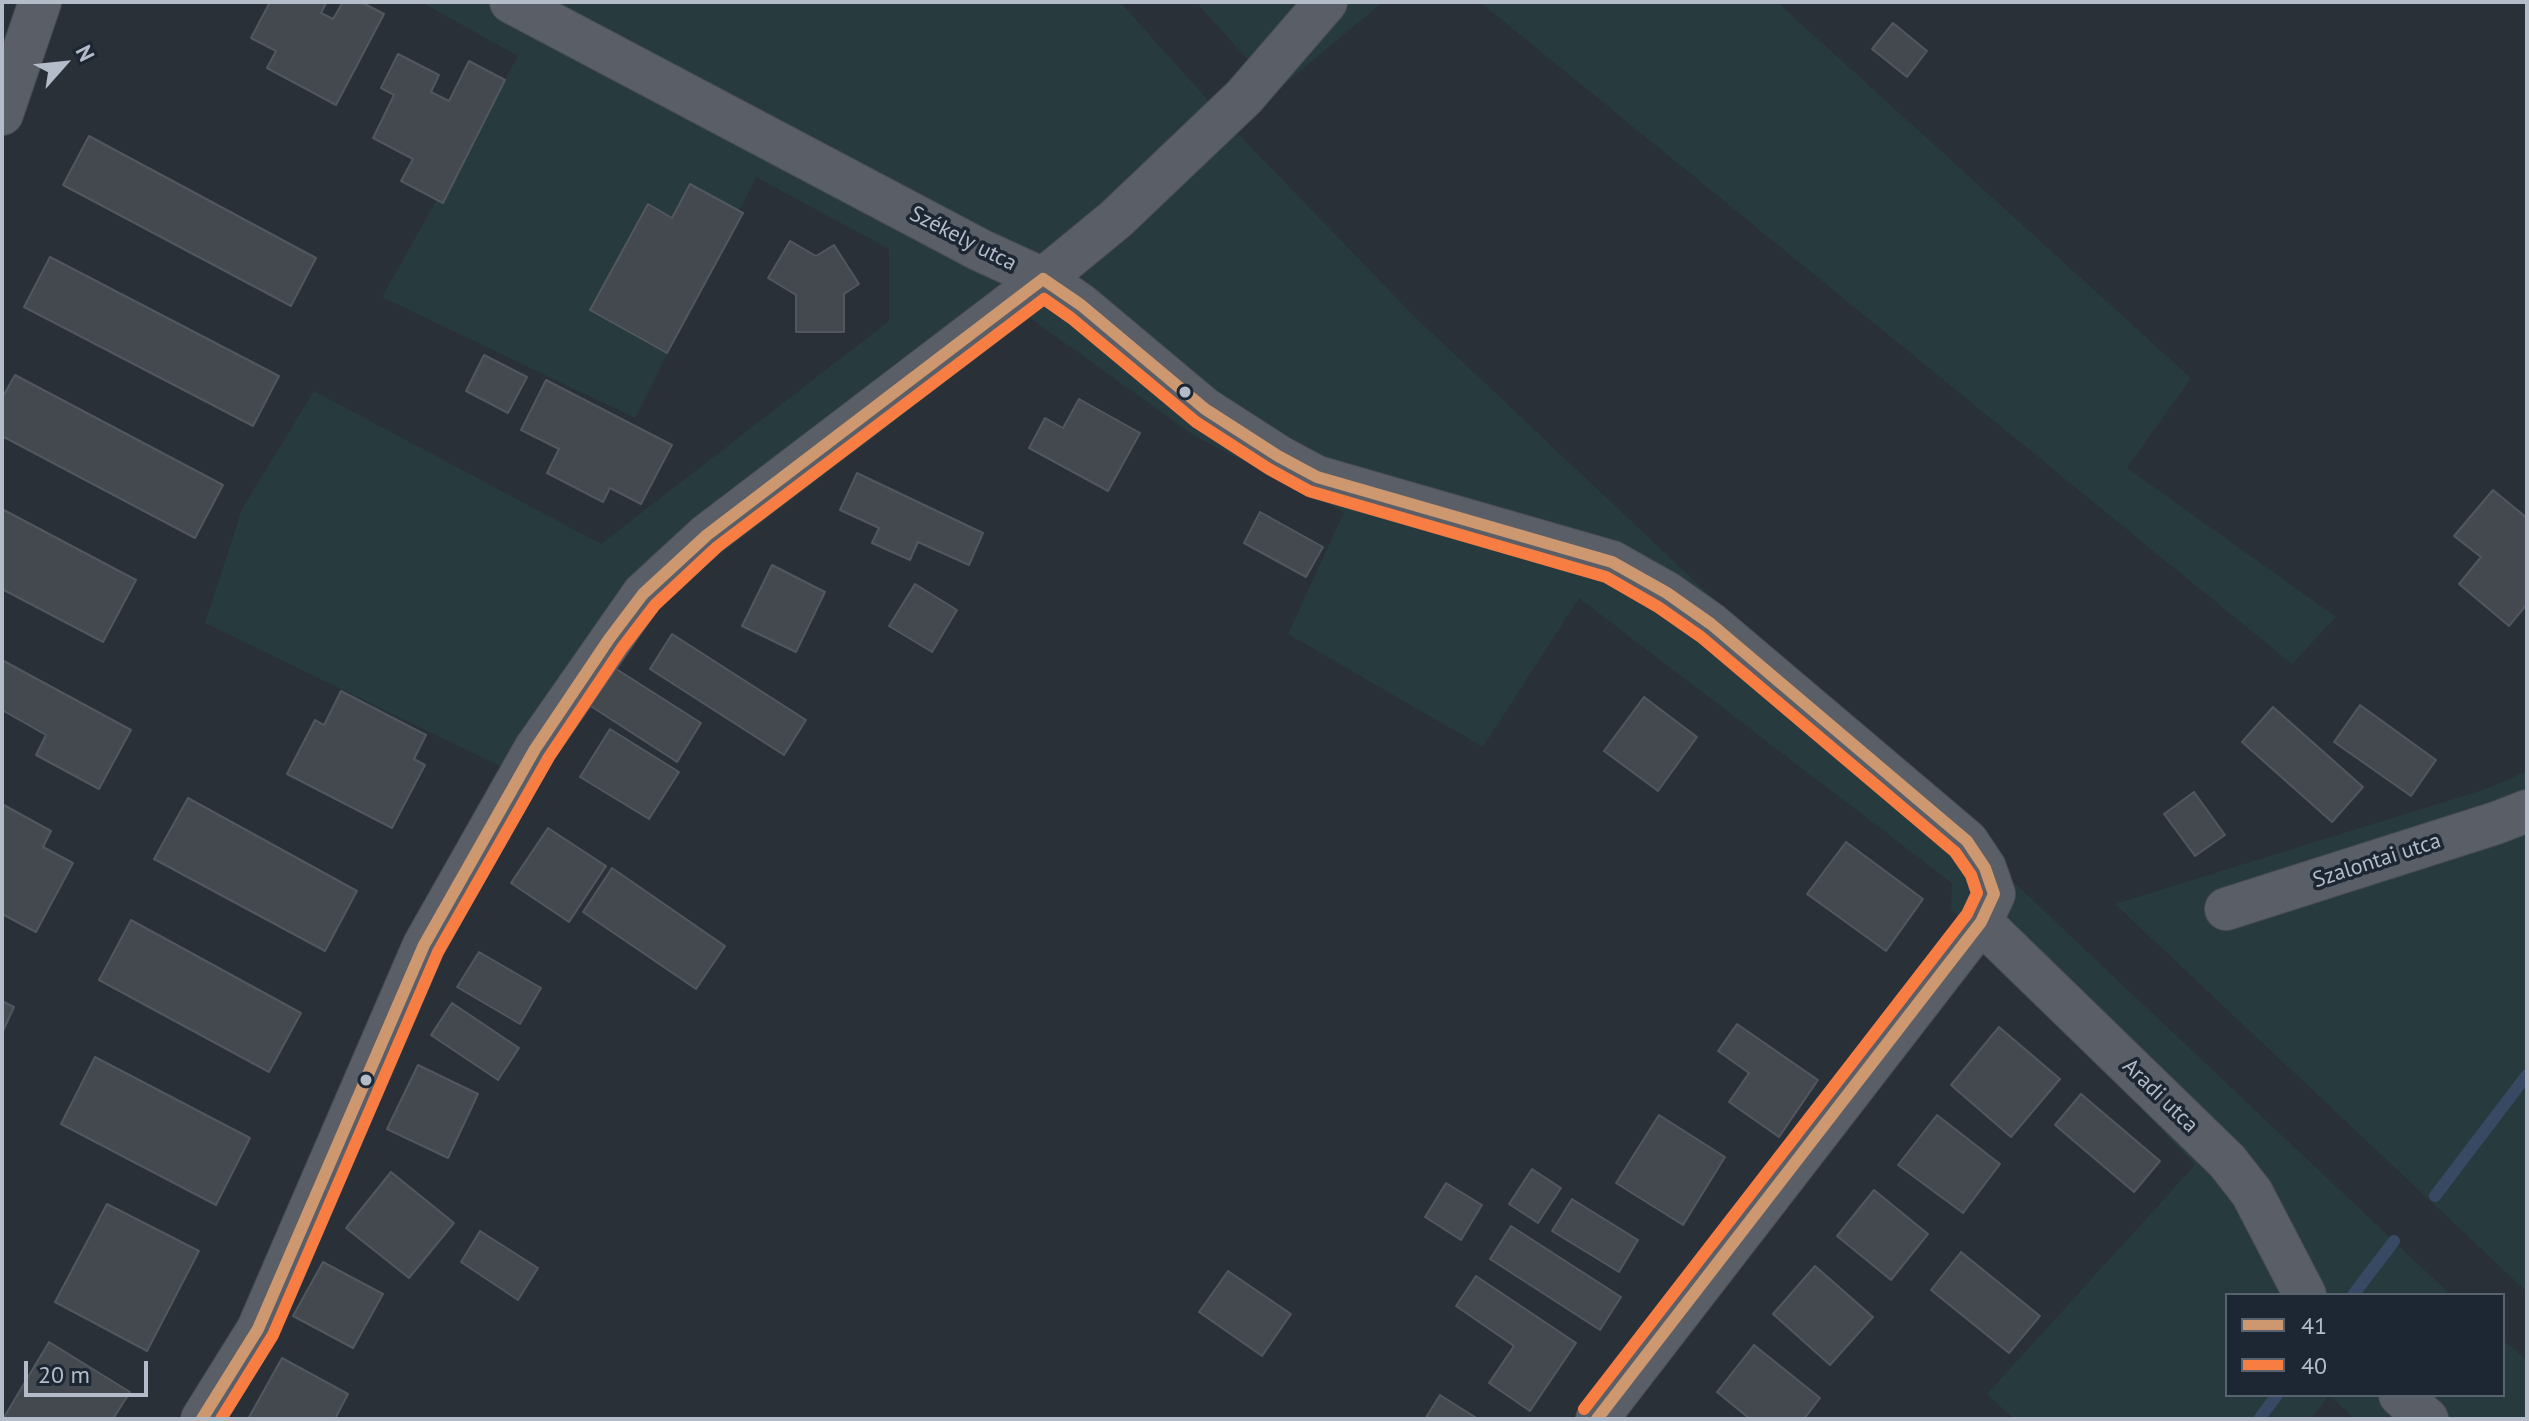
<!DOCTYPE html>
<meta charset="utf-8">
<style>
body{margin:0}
#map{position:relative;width:2529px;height:1421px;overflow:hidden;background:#2a3038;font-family:"PT Sans",sans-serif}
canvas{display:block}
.frame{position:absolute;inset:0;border:4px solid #b4bcc9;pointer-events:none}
.legend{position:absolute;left:2225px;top:1293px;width:280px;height:104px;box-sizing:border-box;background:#1d2633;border:2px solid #59626f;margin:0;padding:10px 14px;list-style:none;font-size:24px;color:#b4bcc9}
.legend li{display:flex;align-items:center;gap:16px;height:40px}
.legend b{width:40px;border:2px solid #59626f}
.north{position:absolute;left:24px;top:24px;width:80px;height:80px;-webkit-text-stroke:6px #1d2633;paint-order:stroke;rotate:63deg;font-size:22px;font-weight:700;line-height:32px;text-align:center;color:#b4bcc9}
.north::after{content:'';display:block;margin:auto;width:28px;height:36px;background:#b4bcc9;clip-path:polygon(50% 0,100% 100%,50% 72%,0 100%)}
.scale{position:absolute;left:24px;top:1361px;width:124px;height:36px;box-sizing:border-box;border:4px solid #b4bcc9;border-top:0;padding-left:10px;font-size:24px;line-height:28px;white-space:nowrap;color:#b4bcc9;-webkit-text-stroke:6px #1d2633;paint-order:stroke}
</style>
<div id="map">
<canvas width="2529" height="1421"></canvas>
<div class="frame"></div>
<ul class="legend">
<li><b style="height:10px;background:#cd976f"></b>41</li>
<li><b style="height:10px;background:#f77d43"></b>40</li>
</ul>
<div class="north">N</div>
<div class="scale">20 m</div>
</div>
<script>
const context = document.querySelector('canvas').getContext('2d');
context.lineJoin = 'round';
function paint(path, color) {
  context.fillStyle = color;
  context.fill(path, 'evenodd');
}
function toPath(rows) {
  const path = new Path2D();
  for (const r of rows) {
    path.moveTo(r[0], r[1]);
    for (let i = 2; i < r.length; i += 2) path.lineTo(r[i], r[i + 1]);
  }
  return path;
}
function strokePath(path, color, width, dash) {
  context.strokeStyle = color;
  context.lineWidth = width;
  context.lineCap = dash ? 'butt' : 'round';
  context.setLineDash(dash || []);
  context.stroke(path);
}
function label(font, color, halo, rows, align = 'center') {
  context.font = font + ' "PT Sans",sans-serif';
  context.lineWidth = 7;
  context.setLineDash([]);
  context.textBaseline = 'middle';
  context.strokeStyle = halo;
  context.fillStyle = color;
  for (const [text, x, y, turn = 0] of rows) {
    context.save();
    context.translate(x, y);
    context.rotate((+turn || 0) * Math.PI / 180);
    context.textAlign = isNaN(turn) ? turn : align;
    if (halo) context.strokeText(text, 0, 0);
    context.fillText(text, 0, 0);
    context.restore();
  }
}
const green = toPath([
 [421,2,1120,2,1242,138,1415,317,2451,1295,2227,1295,2227,1395,2503,1395,2503,1340,2527,1360,2527,1419,2355,1419,2329,1395,2311,1419,2014,1419,1987,1394,2195,1165,1951,909,1952,883,1579,598,1483,747,1288,634,1344,512,1196,437,1030,318,658,602,533,782,205,623,242,509,314,391,601,544,889,321,889,249,756,177,635,418,382,297,518,56],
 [1196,2,1383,2,1276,91],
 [1480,2,1777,2,2191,378,2127,468,2336,617,2292,664],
 [2527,771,2527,1292,2115,904,2486,789]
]);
const stream = toPath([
 [2435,1196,2527,1075],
 [2353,1295,2394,1241],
 [2259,1419,2277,1395]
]);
const building = toPath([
 [270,2,323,2,326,3,321,13,333,19,343,2,361,2,384,14,336,105,267,68,276,51,251,38,270,2],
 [1893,23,1927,51,1907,77,1872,49,1893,23],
 [398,54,439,75,431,92,449,101,469,61,505,80,443,203,401,181,413,159,373,138,394,95,381,88,398,54],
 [89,136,316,258,291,306,63,185,89,136],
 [690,184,743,213,667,353,590,310,648,204,672,218,690,184],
 [790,241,816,256,834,245,859,284,844,294,844,332,796,332,796,295,768,278,790,241],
 [50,257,279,376,253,426,24,307,50,257],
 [484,355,527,377,508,413,466,391,484,355],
 [15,375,223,485,195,538,2,436,2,398,15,375],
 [546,380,672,445,641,504,610,488,603,502,547,473,559,449,521,430,546,380],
 [1079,399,1140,433,1108,491,1029,448,1045,418,1063,428,1079,399],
 [857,473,983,533,969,565,918,542,910,560,872,543,879,528,840,510,857,473],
 [2493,490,2527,518,2527,604,2509,626,2459,584,2481,557,2454,536,2493,490],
 [2,509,136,580,103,642,2,589,2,509],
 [1260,512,1323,547,1306,577,1244,543,1260,512],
 [772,565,825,592,796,652,742,626,772,565],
 [915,584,957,610,932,652,889,626,915,584],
 [672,634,806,720,784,755,650,669,672,634],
 [2,660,131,730,99,789,36,755,46,735,2,710,2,660],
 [610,665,701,723,677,762,586,703,610,665],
 [341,691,426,735,414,759,425,765,392,828,287,774,315,720,324,725,341,691],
 [1644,697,1697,737,1658,791,1604,751,1644,697],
 [2360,705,2436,760,2411,796,2334,742,2360,705],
 [2273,707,2363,787,2332,822,2242,742,2273,707],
 [610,729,679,772,649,819,580,777,610,729],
 [2194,792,2225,835,2195,856,2164,814,2194,792],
 [188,798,357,891,325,951,154,859,188,798],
 [2,804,51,831,43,847,73,863,36,932,2,914,2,804],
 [548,828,606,866,569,922,511,883,548,828],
 [1846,842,1923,899,1886,951,1807,894,1846,842],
 [612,868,725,946,696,989,583,912,612,868],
 [131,920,301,1013,269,1072,99,980,131,920],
 [479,952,541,988,520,1024,457,987,479,952],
 [2,1001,14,1007,2,1033,2,1001],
 [452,1003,519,1048,498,1080,431,1035,452,1003],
 [1737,1024,1818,1080,1779,1137,1729,1102,1749,1073,1718,1051,1737,1024],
 [1999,1027,2060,1079,2011,1137,1951,1085,1999,1027],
 [95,1057,250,1138,216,1205,61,1124,95,1057],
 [418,1065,478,1094,448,1158,387,1129,418,1065],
 [2081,1094,2160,1161,2134,1192,2055,1125,2081,1094],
 [1659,1115,1725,1157,1683,1225,1616,1183,1659,1115],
 [1937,1115,2000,1164,1963,1213,1898,1165,1937,1115],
 [1532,1169,1561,1188,1538,1223,1509,1204,1532,1169],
 [391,1172,454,1223,409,1278,346,1228,391,1172],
 [1446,1183,1482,1205,1461,1240,1425,1217,1446,1183],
 [1874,1190,1928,1234,1891,1280,1837,1236,1874,1190],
 [1572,1199,1638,1240,1619,1272,1552,1231,1572,1199],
 [107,1204,199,1251,147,1351,55,1302,107,1204],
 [1511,1226,1621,1297,1600,1330,1490,1259,1511,1226],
 [480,1231,538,1268,518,1300,461,1262,480,1231],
 [1961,1252,2040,1316,2009,1353,1931,1290,1961,1252],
 [323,1262,383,1294,353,1348,293,1316,323,1262],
 [1815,1266,1873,1317,1830,1365,1773,1314,1815,1266],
 [1228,1271,1291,1314,1262,1356,1199,1312,1228,1271],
 [1476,1276,1576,1343,1530,1411,1489,1383,1514,1346,1456,1306,1476,1276],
 [49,1342,130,1392,113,1419,3,1419,49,1342],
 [1754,1345,1820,1398,1804,1419,1750,1419,1717,1392,1754,1345],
 [282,1358,348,1394,335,1419,248,1419,282,1358],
 [1440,1395,1478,1419,1425,1419,1440,1395]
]);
const street = toPath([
 [511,2,980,250,1043,279,1081,305,1205,409,1278,456,1317,477,1612,562,1667,593,1711,624,1967,841,1985,868,1994,894,1981,922,1597,1419],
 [2,114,40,2],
 [2226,909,2496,823,2527,811],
 [1981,922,2227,1161,2252,1193,2305,1295],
 [2400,1395,2427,1419],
 [202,1419,258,1329,424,945,535,749,643,594,707,535,1043,279,1116,219,1244,97,1326,2]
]);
const bus1 = toPath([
 [202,1419,258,1329,424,945,535,749,609,639,643,594,707,535,1043,279,1081,305,1205,409,1278,456,1317,477,1612,562,1667,593,1711,624,1967,841,1985,868,1994,894,1981,922,1597,1419]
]);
const bus2 = toPath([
 [221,1419,273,1335,438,952,549,757,622,648,655,605,717,547,1044,299,1071,318,1196,422,1269,469,1309,491,1606,577,1658,607,1701,637,1955,852,1971,875,1977,893,1967,914,1584,1409]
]);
const markers = [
 [1185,392,7,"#b4bcc9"],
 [366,1080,7,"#b4bcc9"]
];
const streetNames = [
 ["Székely utca",963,239,27],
 ["Szalontai utca",2377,861,-18],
 ["Aradi utca",2160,1096,44]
];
paint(green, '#273a3e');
strokePath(stream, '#384963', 12);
paint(building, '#444950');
strokePath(building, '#52575f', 2);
strokePath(street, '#484c53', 44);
strokePath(street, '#5a5e66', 42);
strokePath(bus1, '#cd976f', 12);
strokePath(bus2, '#f77d43', 12);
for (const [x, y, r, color] of markers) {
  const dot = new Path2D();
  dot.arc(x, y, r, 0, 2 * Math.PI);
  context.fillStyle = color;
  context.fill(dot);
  strokePath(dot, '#1d2633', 3);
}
label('22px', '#b4bcc9', '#1d2633', streetNames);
</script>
